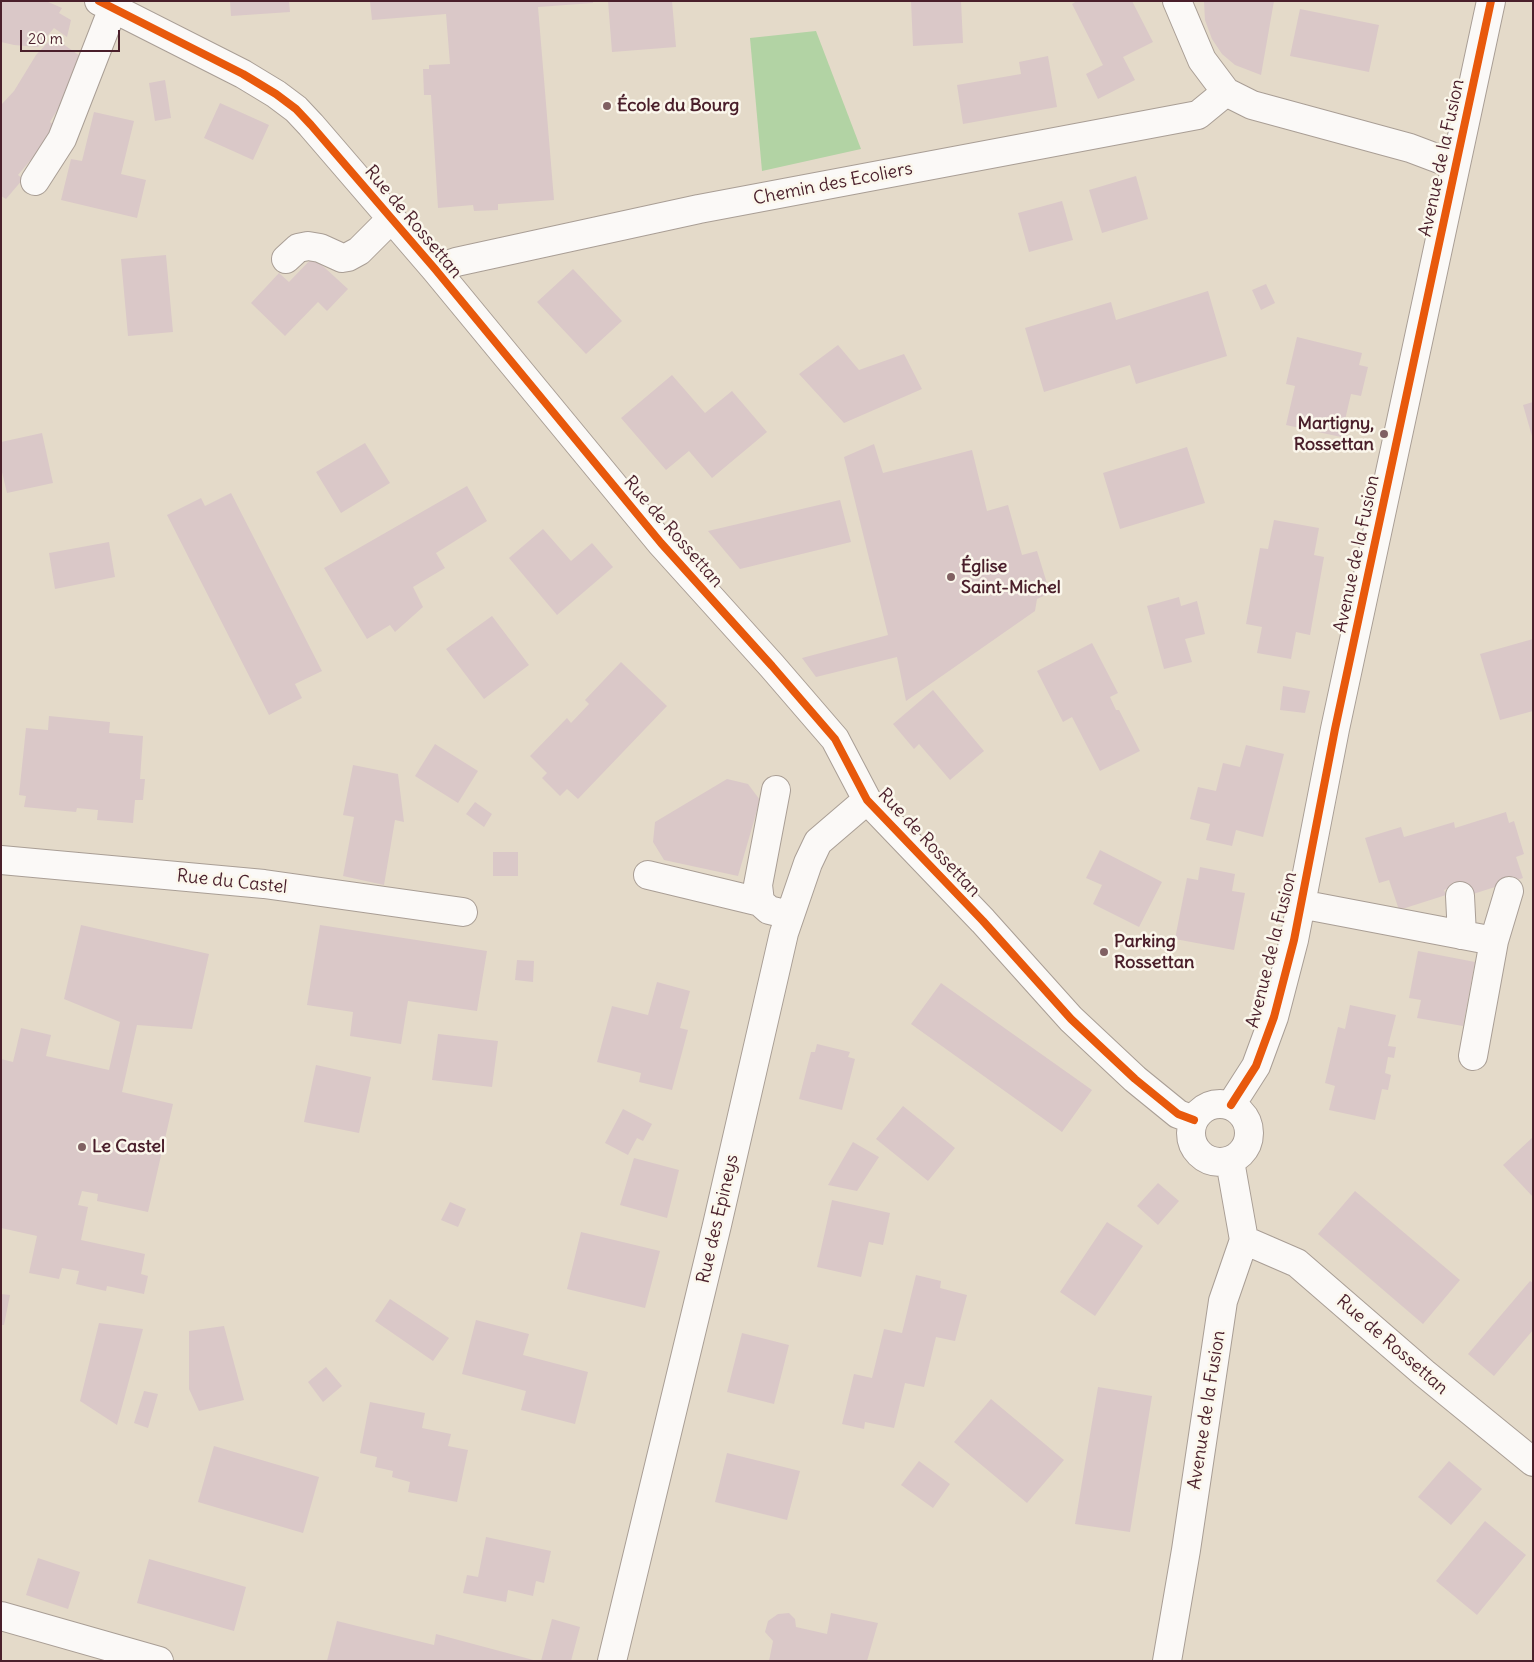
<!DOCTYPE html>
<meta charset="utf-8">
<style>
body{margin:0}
#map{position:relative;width:1534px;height:1662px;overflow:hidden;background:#e4dac9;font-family:Delius,sans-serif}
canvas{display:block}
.frame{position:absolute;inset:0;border:2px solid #4a1f2b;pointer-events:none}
.scale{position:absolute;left:20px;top:30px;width:100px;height:22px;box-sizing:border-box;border:2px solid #4a1f2b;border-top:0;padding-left:6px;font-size:15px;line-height:18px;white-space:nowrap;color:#4a1f2b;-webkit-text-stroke:4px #fbf7ec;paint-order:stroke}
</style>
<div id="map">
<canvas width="1534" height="1662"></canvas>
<div class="frame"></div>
<div class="scale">20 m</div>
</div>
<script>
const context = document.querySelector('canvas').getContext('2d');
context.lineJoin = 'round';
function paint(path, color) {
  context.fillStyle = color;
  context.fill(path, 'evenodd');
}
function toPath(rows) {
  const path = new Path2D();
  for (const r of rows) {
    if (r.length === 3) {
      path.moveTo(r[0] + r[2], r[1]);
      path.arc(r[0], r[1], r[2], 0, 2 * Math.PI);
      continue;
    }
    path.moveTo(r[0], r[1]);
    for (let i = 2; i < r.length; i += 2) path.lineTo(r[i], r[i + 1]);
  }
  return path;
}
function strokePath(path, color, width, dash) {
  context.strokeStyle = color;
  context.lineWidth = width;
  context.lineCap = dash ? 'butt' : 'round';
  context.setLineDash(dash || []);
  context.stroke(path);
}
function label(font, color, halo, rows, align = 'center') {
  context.font = font + ' Delius,sans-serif';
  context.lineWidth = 5;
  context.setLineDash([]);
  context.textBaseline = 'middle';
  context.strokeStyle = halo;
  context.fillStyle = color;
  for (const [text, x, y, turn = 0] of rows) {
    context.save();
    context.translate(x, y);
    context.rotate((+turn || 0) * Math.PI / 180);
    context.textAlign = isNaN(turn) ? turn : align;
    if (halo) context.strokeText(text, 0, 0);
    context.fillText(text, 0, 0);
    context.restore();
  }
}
const green = toPath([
 [816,31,861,149,762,171,750,38]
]);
const building = toPath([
 [1,1,46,1,62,8,59,13,71,20,67,37,54,28,38,47,14,45,1,42],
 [230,1,289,1,290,12,231,16],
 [370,1,593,1,593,3,538,7,554,200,498,204,498,210,474,211,473,205,438,208,431,95,424,95,423,69,429,69,429,65,450,64,446,14,372,20],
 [608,1,672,1,676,47,612,52],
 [911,1,961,1,963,43,913,46],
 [1077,1,1132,1,1153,42,1123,57,1135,80,1098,99,1086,74,1103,65,1072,4],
 [1204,1,1274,1,1261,75,1235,65,1222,54,1212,39,1205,20],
 [1300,9,1379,25,1369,72,1290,56],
 [53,37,83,58,75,81,50,122,58,128,18,175,23,179,6,199,1,196,1,105,14,91,36,55],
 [1048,56,1057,107,963,124,957,85,1021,74,1019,62],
 [165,80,171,118,155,121,149,83],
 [220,103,269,125,253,160,204,138],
 [94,112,134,121,121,174,146,180,137,218,61,200,71,159,82,161],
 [1136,176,1148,219,1102,233,1089,190],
 [1062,201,1073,240,1029,252,1018,213],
 [166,255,173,332,128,336,121,259],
 [313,257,348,289,327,311,318,302,285,336,251,303,279,273,289,282],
 [573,269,622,321,586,354,537,302],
 [1266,284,1275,303,1261,310,1252,290],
 [1208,291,1227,356,1136,384,1130,365,1044,392,1025,328,1111,302,1116,320],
 [1297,337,1362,353,1359,365,1368,367,1361,396,1351,394,1341,437,1286,425,1295,386,1286,384],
 [838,345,859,370,904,354,922,389,844,423,799,374],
 [672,375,705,413,732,391,767,432,712,478,689,451,666,470,621,418],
 [1533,402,1533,436,1532,436,1523,405],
 [42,433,53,483,7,493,1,468,1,442],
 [365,443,390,483,341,513,316,472],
 [874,444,883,473,972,450,987,511,1008,505,1022,555,1037,551,1050,593,1037,599,1035,611,906,701,897,657,816,677,802,658,888,635,844,457],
 [1187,447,1205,503,1120,529,1103,473],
 [467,486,487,521,436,553,445,568,413,587,423,607,395,632,390,625,367,639,324,568],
 [231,493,322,671,295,684,302,698,269,715,167,515,201,498,205,506],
 [840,500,851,542,740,569,708,531],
 [1274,520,1319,528,1314,555,1324,557,1310,635,1296,632,1291,659,1257,653,1262,627,1246,624,1260,548,1268,549],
 [543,529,571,561,592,543,613,567,557,615,509,558],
 [109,542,115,577,55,589,49,553],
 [1179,597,1181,606,1197,601,1205,634,1185,639,1192,662,1164,669,1147,606],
 [492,616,529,665,484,699,446,649],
 [1533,639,1533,711,1500,720,1480,654],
 [1092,643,1118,693,1110,697,1116,710,1119,710,1140,751,1100,771,1072,717,1063,722,1037,671],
 [621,662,667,706,578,799,567,789,560,796,542,778,547,773,530,756,567,718,571,723,589,704,585,700],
 [1283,686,1310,691,1305,713,1280,710],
 [933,690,984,751,950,780,919,744,914,749,893,724],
 [49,716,110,722,109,733,143,736,140,779,145,779,143,800,135,800,133,823,97,820,98,810,77,808,76,812,24,807,26,796,19,795,26,728,48,730],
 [435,744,478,771,458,803,415,776],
 [1246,745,1284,754,1263,837,1236,830,1232,846,1206,840,1210,824,1190,819,1198,787,1216,791,1223,763,1240,767],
 [353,765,398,774,404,822,395,820,384,885,343,876,354,817,343,815],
 [727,779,748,784,760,800,738,876,664,860,653,842,655,822],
 [475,802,492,814,484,827,466,814],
 [1506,812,1509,823,1514,821,1524,854,1516,857,1523,878,1470,895,1467,883,1444,890,1446,895,1399,910,1389,880,1379,883,1365,838,1401,827,1404,837,1454,822,1455,828],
 [1100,850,1162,882,1139,927,1093,904,1102,885,1086,878],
 [493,852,518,852,518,876,493,876],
 [1200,867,1235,874,1232,891,1245,893,1234,950,1175,939,1187,878,1198,880],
 [81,925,209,954,192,1029,137,1025,122,1092,173,1104,148,1212,97,1201,98,1194,82,1191,78,1205,88,1207,81,1240,145,1254,141,1274,148,1276,144,1294,107,1286,106,1291,76,1284,79,1271,62,1268,59,1279,29,1273,37,1236,1,1228,1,1059,13,1062,21,1028,51,1035,46,1056,109,1070,120,1022,64,999],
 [320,925,487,951,477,1011,408,1001,401,1044,350,1036,353,1012,307,1005],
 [1418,951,1475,962,1463,1026,1417,1018,1421,1000,1409,998],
 [517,960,534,961,533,982,515,980],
 [657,982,690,991,680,1028,688,1030,672,1090,639,1082,641,1073,597,1062,612,1006,648,1015],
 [941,983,1092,1090,1062,1132,911,1024],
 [1350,1005,1396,1015,1388,1046,1396,1047,1394,1058,1388,1057,1385,1073,1391,1075,1388,1090,1382,1089,1375,1120,1329,1110,1335,1086,1325,1083,1338,1027,1345,1029],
 [438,1034,498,1041,492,1087,432,1080],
 [817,1044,850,1052,848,1057,855,1059,842,1110,799,1099,811,1052,815,1052],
 [316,1065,371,1077,359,1133,304,1122],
 [903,1106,955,1148,928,1181,876,1139],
 [623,1109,652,1124,643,1141,637,1138,628,1155,605,1143],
 [1533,1137,1533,1197,1503,1165],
 [853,1142,879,1157,857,1191,828,1185],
 [634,1158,679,1170,667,1218,620,1205],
 [1158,1183,1179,1201,1158,1225,1137,1206],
 [1355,1191,1460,1280,1423,1324,1318,1234],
 [832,1200,890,1213,883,1245,869,1242,861,1277,817,1267],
 [450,1202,466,1209,458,1227,441,1220],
 [1107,1222,1143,1246,1095,1316,1060,1292],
 [581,1232,660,1251,645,1308,567,1289],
 [916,1275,941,1281,940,1288,967,1295,955,1341,936,1337,924,1387,905,1383,894,1428,865,1422,864,1429,842,1424,854,1374,872,1378,884,1329,902,1333],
 [1530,1281,1533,1283,1533,1330,1494,1376,1468,1354],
 [1,1294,10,1295,4,1325,1,1325],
 [390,1299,449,1338,433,1361,375,1321],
 [476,1320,529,1334,523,1355,588,1372,575,1424,521,1410,526,1391,462,1374],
 [99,1323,143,1329,117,1425,80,1401],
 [224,1326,244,1400,199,1411,189,1389,189,1331],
 [742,1333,789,1345,774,1404,727,1392],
 [326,1367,342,1386,323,1402,308,1382],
 [1098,1387,1152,1396,1130,1532,1075,1524],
 [144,1391,158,1394,148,1428,134,1423],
 [991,1399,1064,1460,1027,1503,954,1442],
 [370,1402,425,1413,422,1428,451,1434,448,1446,468,1450,457,1502,408,1492,410,1482,392,1477,393,1471,375,1467,377,1457,360,1453],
 [214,1446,319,1477,303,1533,198,1502],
 [727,1453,800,1471,787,1520,715,1502],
 [919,1461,950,1484,933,1508,901,1485],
 [1449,1461,1482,1489,1451,1525,1418,1497],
 [1485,1521,1526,1555,1477,1615,1436,1581],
 [486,1537,551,1551,544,1583,536,1581,533,1596,508,1590,506,1602,463,1593,467,1575,478,1577],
 [38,1558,80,1572,68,1609,26,1595],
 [149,1559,246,1587,234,1631,137,1603],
 [789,1613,795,1619,796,1627,827,1634,831,1613,878,1623,867,1661,769,1661,773,1641,765,1632,768,1621,778,1614],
 [552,1619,580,1627,571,1661,541,1661],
 [337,1621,434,1645,436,1634,537,1661,327,1661]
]);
const minor = toPath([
 [99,1,243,74,276,94,296,109,311,125,435,269,661,543,772,666,835,739,867,800,983,921,1071,1019,1135,1079,1178,1114,1194,1120],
 [1177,1,1202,60,1226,92,1252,105,1410,148,1455,165],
 [35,181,62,139,113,8],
 [286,259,298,248,308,246,320,248,342,258,348,257,359,251,391,219],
 [435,269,456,262,699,209,1198,115,1226,92],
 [776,790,758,885,760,902,769,910,790,915],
 [1,860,264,884,463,912],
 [648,875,760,902],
 [1460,896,1462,935],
 [1300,904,1494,941,1473,1056],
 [1494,941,1509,891],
 [1220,1133,29],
 [1231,1105,1256,1066,1274,1017,1294,940,1335,729,1491,1],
 [1244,1240,1297,1263,1424,1373,1533,1462],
 [1,1616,159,1661],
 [612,1661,717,1225,784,933,808,863,818,842,867,800],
 [1167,1661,1186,1550,1223,1301,1244,1240,1230,1161]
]);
const cycleway = toPath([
 [99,1,243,74,276,94,296,109,311,125,435,269,661,543,772,666,835,739,867,800,983,921,1071,1019,1135,1079,1178,1114,1194,1120],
 [1231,1105,1256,1066,1274,1017,1294,940,1335,729,1491,1]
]);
const markers = [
 [607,106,5,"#806062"],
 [1384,434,5,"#806062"],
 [951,577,5,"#806062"],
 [1104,952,5,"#806062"],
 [82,1147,5,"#806062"]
];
const poiNames = [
 ["École du Bourg",617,106],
 ["Martigny,",1374,424,"right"],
 ["Rossettan",1374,445,"right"],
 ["Église",961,567],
 ["Saint-Michel",961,588],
 ["Parking",1114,942],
 ["Rossettan",1114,963],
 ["Le Castel",92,1147]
];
const streetNames = [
 ["Avenue de la Fusion",1442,158,-78],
 ["Chemin des Ecoliers",833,184,-11],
 ["Rue de Rossettan",413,222,50],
 ["Rue de Rossettan",673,532,49],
 ["Avenue de la Fusion",1357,554,-78],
 ["Rue de Rossettan",929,843,47],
 ["Rue du Castel",232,882,6],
 ["Avenue de la Fusion",1272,950,-76],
 ["Rue des Epineys",718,1219,-77],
 ["Rue de Rossettan",1392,1345,41],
 ["Avenue de la Fusion",1207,1410,-81]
];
paint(green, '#b2d3a4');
paint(building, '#dac8c8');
strokePath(minor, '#a99e95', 30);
strokePath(minor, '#fbf9f7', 28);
strokePath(cycleway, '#e8590c', 8);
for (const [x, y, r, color] of markers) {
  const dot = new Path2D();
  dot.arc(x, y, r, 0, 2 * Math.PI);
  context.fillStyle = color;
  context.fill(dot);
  strokePath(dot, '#fbf7ec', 2);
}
label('bold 18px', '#4a1f2b', '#fbf7ec', poiNames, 'left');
label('18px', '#4a1f2b', '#fbf7ec', streetNames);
</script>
